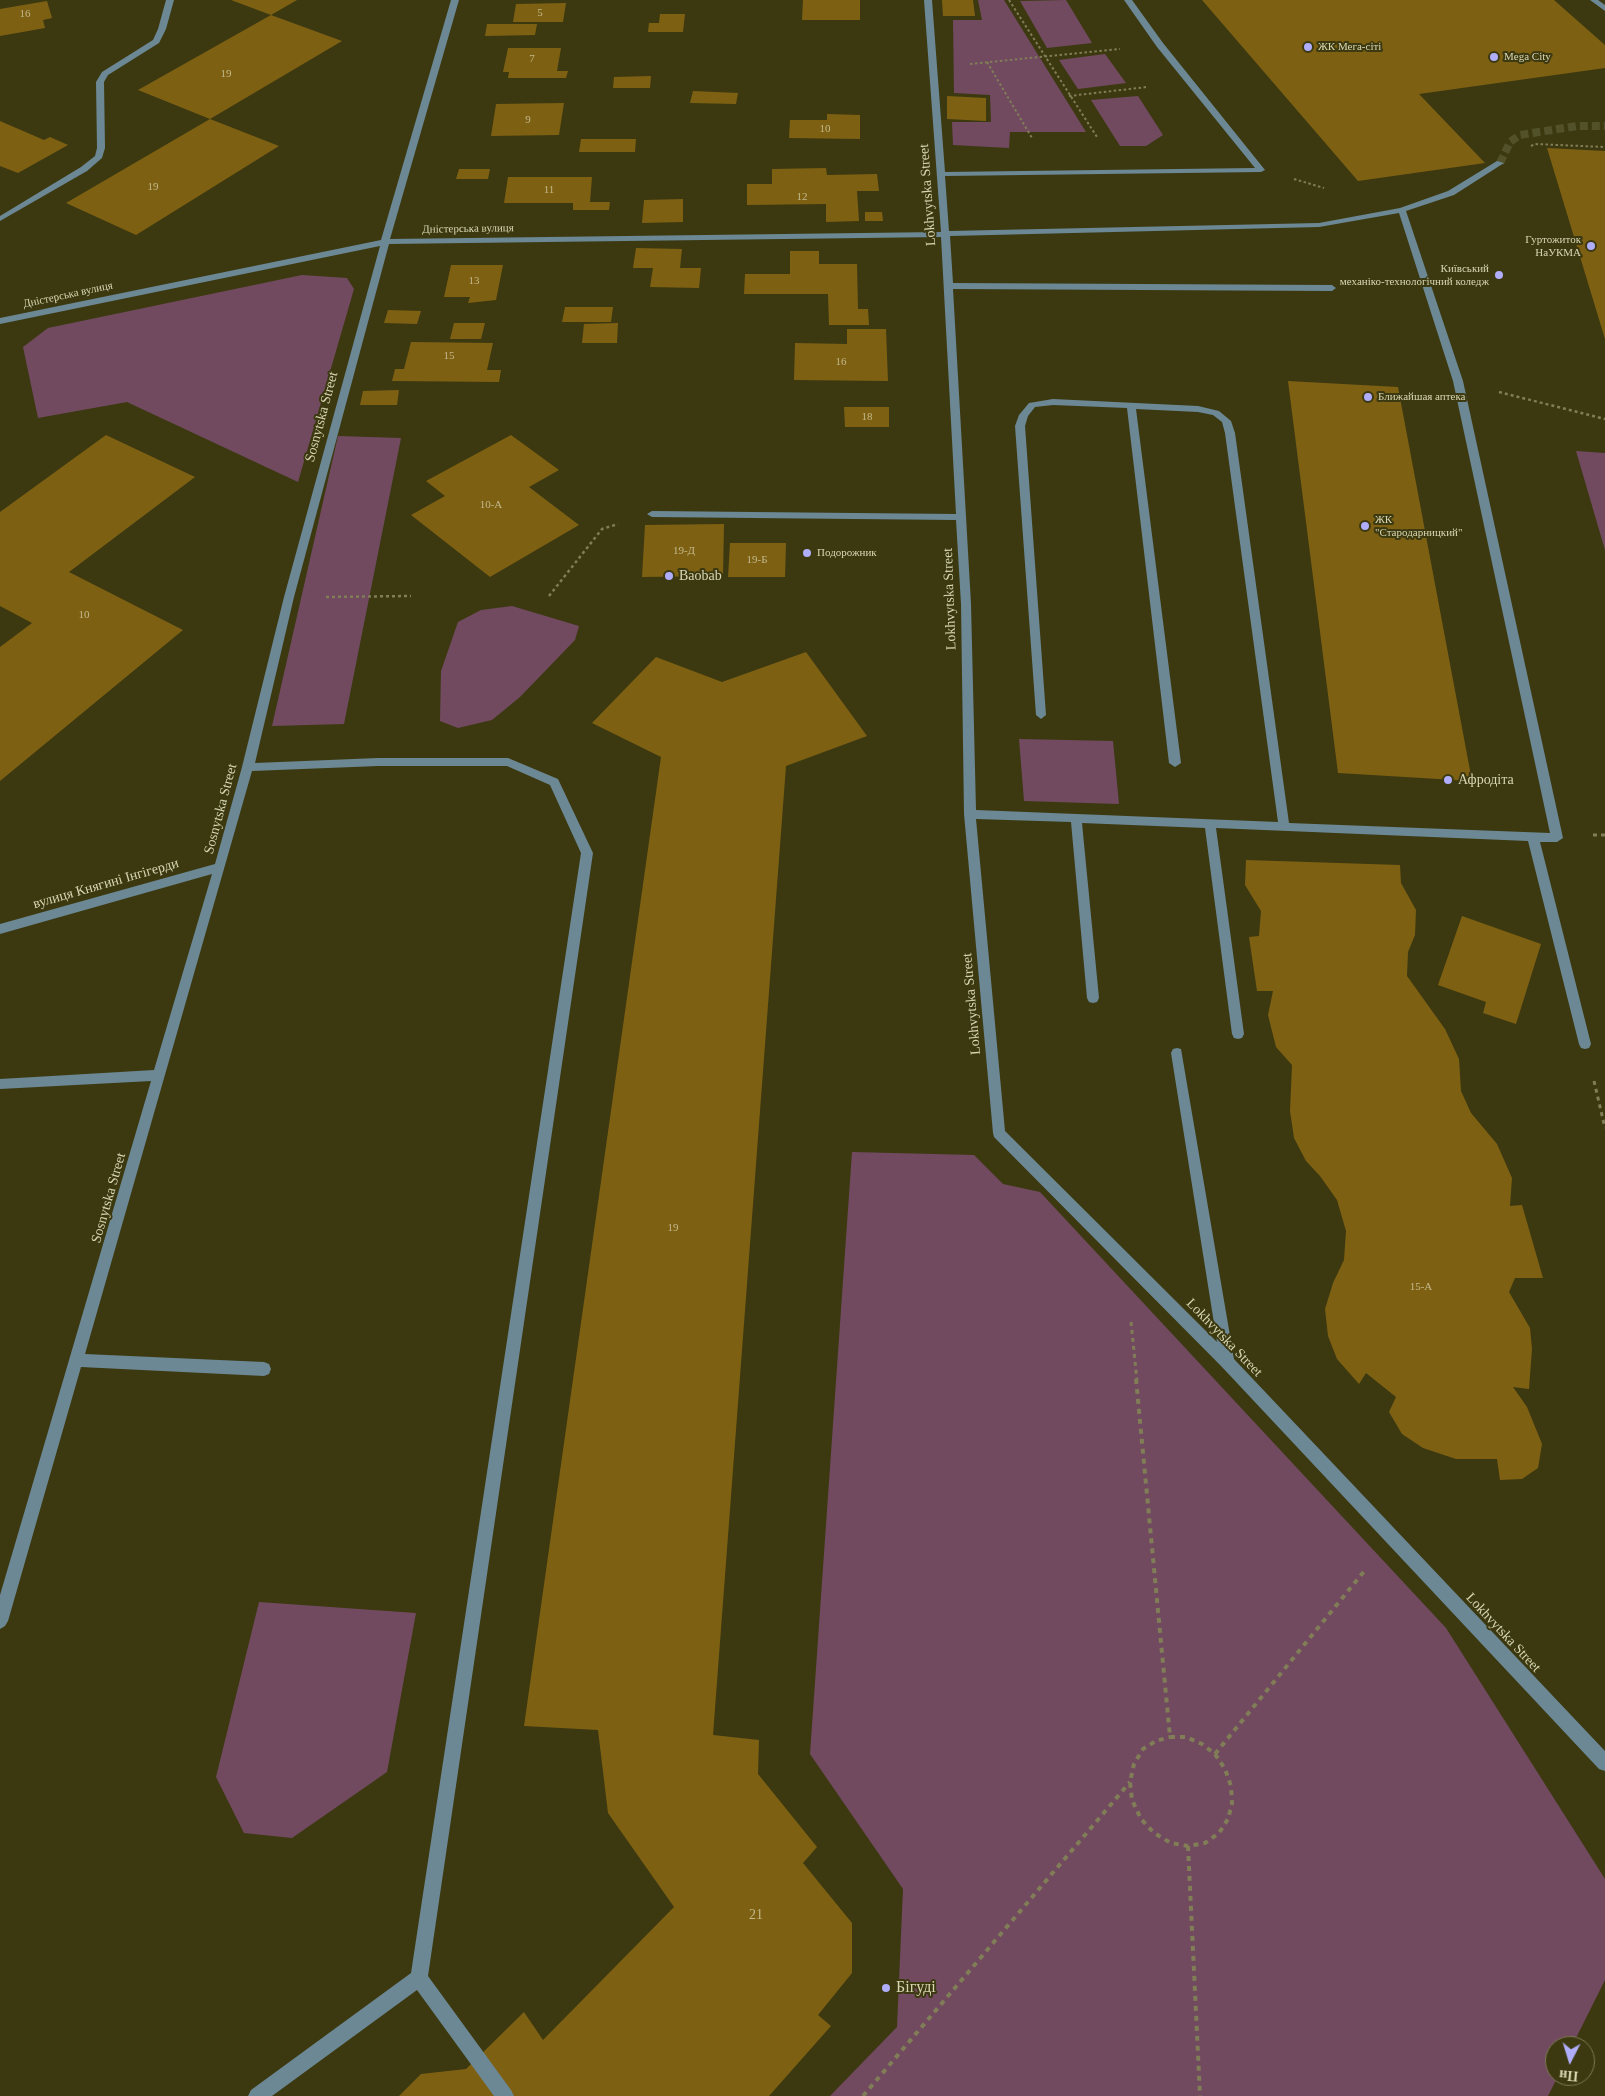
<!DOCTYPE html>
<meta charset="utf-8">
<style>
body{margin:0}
#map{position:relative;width:1605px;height:2096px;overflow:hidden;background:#3c3911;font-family:Georgia,serif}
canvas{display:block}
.north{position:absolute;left:1545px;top:2036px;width:50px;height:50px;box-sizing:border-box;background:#3c3911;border:1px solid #7a7851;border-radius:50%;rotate:185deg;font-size:14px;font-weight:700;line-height:20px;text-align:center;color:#d8d6b2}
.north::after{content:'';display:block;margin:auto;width:18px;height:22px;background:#b0aefa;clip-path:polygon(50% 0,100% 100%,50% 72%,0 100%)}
</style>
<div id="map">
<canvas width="1605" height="2096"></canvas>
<div class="north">Пн</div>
</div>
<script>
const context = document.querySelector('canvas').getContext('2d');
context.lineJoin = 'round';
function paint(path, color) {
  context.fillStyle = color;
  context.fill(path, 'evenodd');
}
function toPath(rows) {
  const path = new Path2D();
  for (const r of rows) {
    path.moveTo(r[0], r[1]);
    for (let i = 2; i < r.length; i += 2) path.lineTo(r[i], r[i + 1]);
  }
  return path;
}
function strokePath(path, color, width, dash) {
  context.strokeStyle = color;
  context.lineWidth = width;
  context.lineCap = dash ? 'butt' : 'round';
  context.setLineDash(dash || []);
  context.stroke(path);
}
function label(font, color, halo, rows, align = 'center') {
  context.font = font + ' Georgia,serif';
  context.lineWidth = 4;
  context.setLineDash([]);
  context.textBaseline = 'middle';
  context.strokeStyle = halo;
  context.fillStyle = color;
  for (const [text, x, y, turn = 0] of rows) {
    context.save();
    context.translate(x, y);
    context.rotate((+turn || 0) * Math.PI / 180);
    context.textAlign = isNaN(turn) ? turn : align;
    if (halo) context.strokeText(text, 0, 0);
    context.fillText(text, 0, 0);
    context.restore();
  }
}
const green = toPath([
 [978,0,1004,0,1086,132,1010,132,1009,148,953,145,952,122,991,122,990,95,954,93,953,20,982,20],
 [1066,0,1092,43,1047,48,1020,1],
 [1105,54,1126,83,1078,89,1059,60],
 [1138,96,1163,135,1146,146,1120,146,1091,100],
 [302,275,347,278,354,289,298,482,127,402,38,418,23,347,48,328],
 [338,436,401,438,344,724,272,726],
 [1576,451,1605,453,1605,550],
 [512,606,579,626,575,640,520,697,492,720,458,728,440,721,441,671,458,622,481,610],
 [1019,739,1113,741,1119,804,1024,801],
 [852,1152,974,1155,1003,1184,1040,1192,1446,1628,1605,1879,1605,1980,1572,2046,1555,2046,1555,2076,1558,2076,1548,2096,830,2096,897,2027,903,1889,810,1754],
 [259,1602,416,1613,387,1772,292,1838,244,1833,216,1777]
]);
const building = toPath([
 [231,0,297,0,271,15],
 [803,0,860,0,860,20,802,20],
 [942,0,973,0,975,16,943,16],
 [1202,0,1554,0,1605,45,1605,68,1419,94,1485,163,1358,181],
 [47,1,52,18,43,20,45,28,0,36,0,9],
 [566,3,563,22,513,22,516,4],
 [660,14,685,14,683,32,648,32,649,23,659,23],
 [271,15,342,41,210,119,279,146,136,235,66,203,210,119,138,90],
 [487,24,537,24,535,35,485,36],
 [508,48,561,48,557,71,568,71,566,78,508,78,509,72,503,72],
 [651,76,650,88,613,88,614,77],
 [693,91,738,93,736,104,690,103],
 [947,96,986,98,986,121,947,119],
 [564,103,559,135,491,136,496,104],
 [827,114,860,115,860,139,789,138,790,120,827,120],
 [0,121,44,140,50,137,68,145,18,173,0,166],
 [581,139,636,139,635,152,579,152],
 [1547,148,1605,151,1605,339],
 [826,168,827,175,877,174,879,191,857,191,859,221,826,222,826,204,747,205,747,184,772,184,772,169],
 [459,169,490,169,488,179,456,179],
 [508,177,592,177,590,202,610,202,609,210,573,210,573,203,504,203],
 [683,199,683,222,642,223,644,200],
 [865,212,882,212,883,221,865,221],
 [636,248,682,249,680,268,701,268,699,288,650,287,653,268,633,268],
 [790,251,819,251,819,264,857,264,858,309,868,309,869,325,829,325,828,294,744,294,745,274,790,274],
 [451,265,503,265,496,300,468,303,470,297,444,297],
 [565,307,613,307,611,322,562,322],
 [388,310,421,311,417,324,384,323],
 [454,323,485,323,481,339,450,339],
 [618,323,617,343,582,343,584,324],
 [847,329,886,329,888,381,794,380,795,343,847,344],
 [411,342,493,343,487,370,501,370,499,382,392,381,395,369,404,369],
 [1288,381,1398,387,1472,781,1338,773],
 [399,390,397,405,360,405,363,391],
 [844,407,889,407,889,427,845,427],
 [106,435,195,477,69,572,183,630,0,781,0,647,32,623,0,606,0,512],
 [511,435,559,470,529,487,579,525,490,577,411,515,445,496,426,481],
 [724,524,723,576,642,577,645,525],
 [730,543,786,543,785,577,728,577],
 [806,652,867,736,786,766,713,1735,759,1740,758,1774,817,1847,803,1863,852,1923,852,1973,818,2015,831,2026,769,2096,399,2096,421,2074,466,2069,524,2012,543,2040,674,1907,608,1813,598,1730,524,1726,661,757,592,723,656,657,722,682],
 [1246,860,1400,865,1401,883,1416,910,1415,935,1408,952,1407,976,1445,1029,1459,1059,1461,1091,1471,1113,1497,1144,1512,1178,1510,1206,1522,1205,1543,1278,1515,1278,1509,1292,1530,1328,1532,1349,1529,1389,1513,1387,1527,1407,1542,1444,1538,1468,1522,1479,1500,1480,1497,1459,1456,1459,1423,1448,1402,1434,1389,1412,1396,1397,1366,1373,1359,1384,1337,1359,1328,1336,1325,1309,1333,1283,1344,1260,1346,1231,1337,1200,1320,1176,1306,1161,1294,1138,1290,1111,1292,1065,1276,1047,1268,1015,1273,991,1257,991,1249,937,1259,936,1261,911,1245,885],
 [1462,916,1541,944,1516,1024,1483,1013,1486,1002,1438,985]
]);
const minorTunnel = toPath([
 [1500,163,1510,142,1520,135,1577,126,1605,126]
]);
const pathFar3 = toPath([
 [1009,0,1097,137],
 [987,62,1032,138],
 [970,64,1120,49],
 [1069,96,1147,87],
 [1531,146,1535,144,1605,147],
 [1294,179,1324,188]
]);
const pathFar2 = toPath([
 [1499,392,1605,419],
 [549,596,602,529,618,524],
 [326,597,411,596]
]);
const pathFar1 = toPath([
 [1593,835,1605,835],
 [1594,1081,1605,1128],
 [1131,1322,1137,1381]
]);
const path = toPath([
 [1136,1379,1170,1737],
 [1170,1737,1186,1737,1202,1744,1215,1754,1225,1769,1231,1786,1232,1804,1228,1819,1219,1833,1205,1843,1188,1846,1171,1843,1154,1833,1141,1819,1132,1800,1130,1782,1134,1764,1143,1749,1156,1741,1170,1737],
 [1215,1754,1366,1569],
 [1188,1846,1200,2096],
 [863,2096,1130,1782]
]);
const minor = toPath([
 [166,0,174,0,166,29,159,43,108,75,104,82,105,148,102,158,87,171,0,221,0,216,81,167,95,156,97,148,96,82,102,72,153,40,158,29,166,0],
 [451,0,459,0,390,239,941,232,924,0,932,0,945,172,1255,168,1157,47,1124,0,1132,0,1163,43,1265,170,1261,172,945,176,949,231,1319,223,1400,208,1448,191,1497,161,1504,163,1454,195,1406,211,1463,381,1563,838,1557,842,1540,842,1591,1044,1589,1048,1585,1049,1581,1048,1579,1044,1528,841,1216,828,1244,1034,1242,1038,1238,1039,1234,1038,1232,1034,1205,828,1082,823,1099,998,1097,1002,1093,1003,1089,1002,1087,998,1071,822,976,819,1005,1131,1217,1342,1171,1053,1173,1049,1177,1048,1181,1049,1234,1359,1605,1751,1605,1771,1599,1769,1222,1367,994,1137,993,1133,964,814,961,604,956,520,652,517,647,514,652,511,956,514,941,237,389,244,294,597,255,763,378,758,508,758,558,779,593,853,428,1976,511,2090,514,2096,494,2096,417,1990,272,2096,248,2096,251,2090,411,1973,581,853,550,785,507,766,378,766,252,771,85,1354,264,1362,269,1364,271,1369,269,1374,264,1376,81,1367,8,1621,5,1626,0,1629,0,1595,151,1081,0,1089,0,1079,154,1070,212,874,0,934,0,924,215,864,242,767,284,597,380,246,0,324,0,318,381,240,451,0],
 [1399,213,1453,381,1550,833,1289,823,1235,433,1231,421,1219,411,1198,406,1053,399,1029,403,1019,415,1015,426,1036,715,1041,719,1046,715,1025,426,1028,416,1035,407,1053,405,1127,408,1169,763,1175,767,1181,763,1136,409,1198,412,1213,415,1222,422,1225,433,1278,822,976,810,971,604,953,289,1332,291,1336,288,1332,285,953,283,950,236,1319,227,1399,213],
 [1590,0,1598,0,1605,5,1605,11,1590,0]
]);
const markers = [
 [1308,47,5,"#b0aefa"],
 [1494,57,5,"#b0aefa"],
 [1591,246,5,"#b0aefa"],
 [1499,275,5,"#b0aefa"],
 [1368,397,5,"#b0aefa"],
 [1365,526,5,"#b0aefa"],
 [807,553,5,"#b0aefa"],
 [669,576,5,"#b0aefa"],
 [1448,780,5,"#b0aefa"],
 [886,1988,5,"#b0aefa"]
];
const numberNames = [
 ["5",540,13],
 ["16",25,14],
 ["7",532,59],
 ["19",226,74],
 ["9",528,120],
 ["10",825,129],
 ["19",153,187],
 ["11",549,190],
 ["12",802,197],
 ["13",474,281],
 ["15",449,356],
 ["16",841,362],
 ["18",867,417],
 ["10-А",491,505],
 ["19-Д",684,551],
 ["19-Б",757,560],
 ["10",84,615],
 ["19",673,1228],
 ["15-А",1421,1287]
];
const farPoinames = [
 ["ЖК Мега-сіті",1318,47],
 ["Mega City",1504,57],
 ["Гуртожиток",1581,240,"right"],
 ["НаУКМА",1581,253,"right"],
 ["Київський",1489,269,"right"],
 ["механіко-технологічний коледж",1489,282,"right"],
 ["Ближайшая аптека",1378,397],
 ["ЖК",1375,520],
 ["\"Стародарницкий\"",1375,533],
 ["Подорожник",817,553]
];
const farStreetnames = [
 ["Дністерська вулиця",468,229,-1],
 ["Дністерська вулиця",68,295,-12]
];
const streetNames = [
 ["Lokhvytska Street",928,195,-94],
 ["Sosnytska Street",322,417,-75],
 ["Lokhvytska Street",950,599,-92],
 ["Sosnytska Street",221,809,-75],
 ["вулиця Княгині Інгігерди",106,884,-16],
 ["Lokhvytska Street",972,1004,-95],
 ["Sosnytska Street",109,1198,-74],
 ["Lokhvytska Street",1224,1338,46],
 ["Lokhvytska Street",1503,1633,47]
];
const poiNames = [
 ["Baobab",679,576],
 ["Афродіта",1458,780]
];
const nearNumbernames = [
 ["21",756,1915]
];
const nearPoinames = [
 ["Бігуді",896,1988]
];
paint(green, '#714a60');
paint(building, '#7e6013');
strokePath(minorTunnel, '#535129', 8, [8, 4]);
strokePath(pathFar3, '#807d57', 2, [2.5, 2.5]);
strokePath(pathFar2, '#807d57', 2.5, [3, 3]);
strokePath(pathFar1, '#807d57', 3, [4, 4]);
strokePath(path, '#807d57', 4, [5, 5]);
paint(minor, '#6c8894');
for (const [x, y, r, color] of markers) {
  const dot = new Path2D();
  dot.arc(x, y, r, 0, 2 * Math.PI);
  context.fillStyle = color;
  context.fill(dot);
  strokePath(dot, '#3c3911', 2);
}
label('11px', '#c2b88a', null, numberNames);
label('11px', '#d8d6b2', '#3c3911', farPoinames, 'left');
label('11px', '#d8d6b2', '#3c3911', farStreetnames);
label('14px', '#d8d6b2', '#3c3911', streetNames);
label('14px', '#d8d6b2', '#3c3911', poiNames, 'left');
label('14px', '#c2b88a', null, nearNumbernames);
label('16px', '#d8d6b2', '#3c3911', nearPoinames, 'left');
</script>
